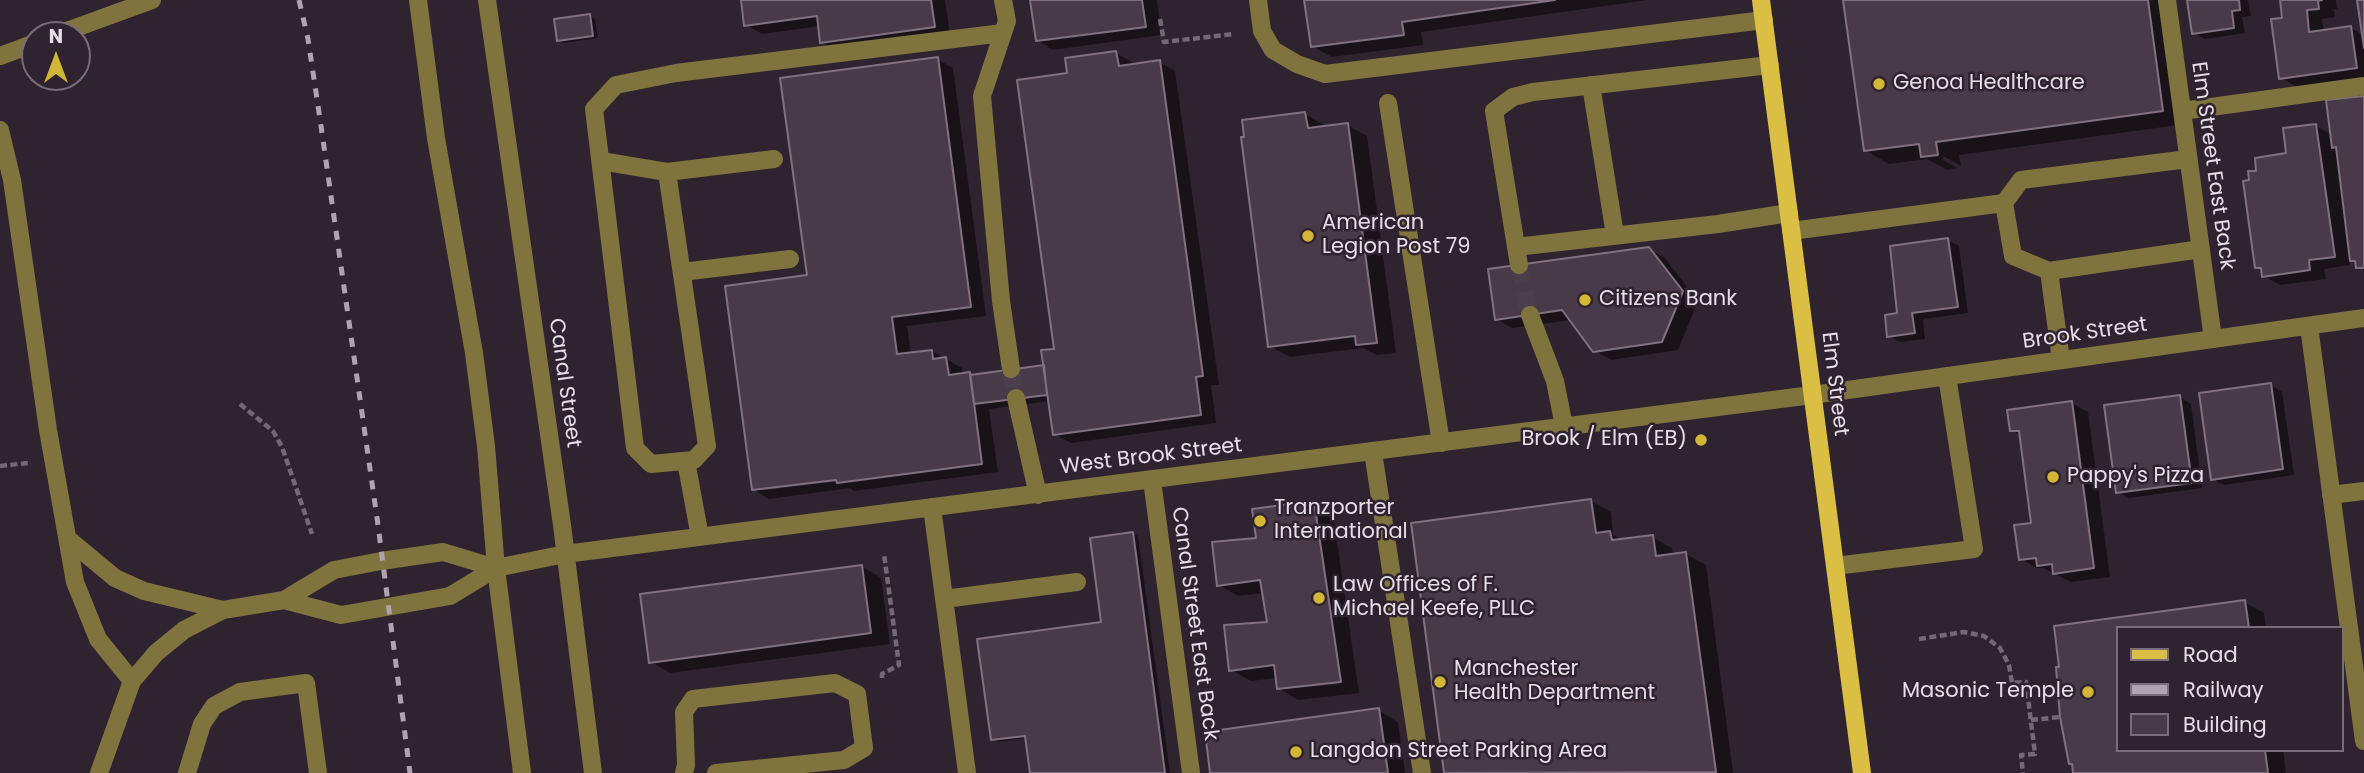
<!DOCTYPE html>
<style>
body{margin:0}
#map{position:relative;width:2364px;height:773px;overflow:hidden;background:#302330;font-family:Poppins,sans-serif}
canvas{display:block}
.legend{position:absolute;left:2116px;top:626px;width:228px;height:126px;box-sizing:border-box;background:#302330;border:2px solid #796d79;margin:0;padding:9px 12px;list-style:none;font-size:21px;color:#e6dde6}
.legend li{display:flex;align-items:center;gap:14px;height:35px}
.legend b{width:35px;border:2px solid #796d79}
.north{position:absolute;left:21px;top:21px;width:70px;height:70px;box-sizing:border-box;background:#302330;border:2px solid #796d79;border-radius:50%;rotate:0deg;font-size:19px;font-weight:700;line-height:28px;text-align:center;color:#e6dde6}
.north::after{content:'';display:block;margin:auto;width:24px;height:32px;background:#d2b635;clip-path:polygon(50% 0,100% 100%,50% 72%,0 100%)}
</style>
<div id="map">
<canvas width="2364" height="773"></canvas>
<ul class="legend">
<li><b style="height:9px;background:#dabf44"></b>Road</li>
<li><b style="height:9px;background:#aea3ae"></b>Railway</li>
<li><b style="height:19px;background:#483a48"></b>Building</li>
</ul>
<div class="north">N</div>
</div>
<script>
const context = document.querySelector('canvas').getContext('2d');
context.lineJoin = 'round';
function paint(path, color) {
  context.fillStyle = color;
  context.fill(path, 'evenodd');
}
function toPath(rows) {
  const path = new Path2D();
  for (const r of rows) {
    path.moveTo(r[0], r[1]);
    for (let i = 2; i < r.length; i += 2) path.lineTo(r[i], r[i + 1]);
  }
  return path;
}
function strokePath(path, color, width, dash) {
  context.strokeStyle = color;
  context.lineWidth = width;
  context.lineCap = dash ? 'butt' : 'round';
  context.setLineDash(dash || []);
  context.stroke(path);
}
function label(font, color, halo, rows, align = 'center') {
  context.font = font + ' Poppins,sans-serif';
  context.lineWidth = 5;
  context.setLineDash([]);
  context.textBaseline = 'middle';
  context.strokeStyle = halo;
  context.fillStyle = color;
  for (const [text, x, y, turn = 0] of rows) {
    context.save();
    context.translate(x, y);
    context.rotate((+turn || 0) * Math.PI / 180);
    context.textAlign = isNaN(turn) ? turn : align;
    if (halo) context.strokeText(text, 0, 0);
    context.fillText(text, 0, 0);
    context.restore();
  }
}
const shadow = toPath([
 [742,0,945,0,950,35,838,51,822,42,820,26,762,34,746,25],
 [1032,0,1157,0,1161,35,1053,50,1037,40],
 [1306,0,1648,0,1421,32,1423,45,1332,57,1312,46],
 [1845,0,2170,0,2186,124,1959,155,1961,166,1943,156,1943,160,1957,168,1947,170,1927,159,1889,164,1865,150],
 [2189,0,2248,0,2251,16,2242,17,2245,33,2205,39,2194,33],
 [2282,0,2336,0,2337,9,2334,9,2335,17,2322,19,2324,32,2351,28,2364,36,2364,78,2297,87,2281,78,2284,20],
 [590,16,595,19,598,38,564,43,558,40],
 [1116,53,1132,62,1132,65,1159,62,1175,71,1219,385,1211,385,1216,423,1071,443,1055,434,1050,401,989,409,998,472,854,491,850,488,769,499,753,489,809,277,937,59,953,68,986,316,907,326,911,354,932,351,962,368,963,375,974,376,1045,367,1056,351,1069,75],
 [845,477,845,480,766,490,766,487],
 [2364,97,2364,271,2349,259,2350,265,2324,269,2326,279,2280,285,2264,276,2263,271,2256,267,2251,182,2258,172,2288,155,2316,126,2332,135],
 [1305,114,1324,125,1325,128,1347,125,1367,136,1396,353,1377,355,1363,348,1290,357,1270,346],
 [1948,240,1959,246,1968,313,1923,319,1925,339,1900,342,1889,336,1899,315],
 [1648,249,1665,258,1698,301,1678,350,1611,360,1594,350,1571,320,1512,328,1496,319],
 [2271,385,2282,392,2294,475,2224,485,2212,479],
 [2180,397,2191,404,2202,488,2129,498,2118,492],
 [2072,403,2088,412,2110,577,2071,582,2043,568,2037,568,2021,559,2033,524,2021,436,2012,430],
 [1591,501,1611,512,1613,535,1623,540,1652,537,1672,548,1673,555,1686,554,1706,565,1733,773,1446,773,1413,525],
 [1313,503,1333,514,1359,693,1298,700,1278,688,1277,678,1251,681,1231,670,1269,623,1264,593,1238,596,1219,585,1258,539],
 [1132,533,1138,536,1170,773,1032,773,1027,738,998,742,993,739,1103,624],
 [861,566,881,578,890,644,670,673,651,662],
 [2244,602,2264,613,2266,628,2117,628,2117,750,2283,750,2286,773,2075,773,2055,628],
 [1378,710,1398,722,1405,773,1212,773]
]);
const building = toPath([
 [741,0,931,0,935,27,820,43,817,16,744,26,741,0],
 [1030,0,1142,0,1146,27,1036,41,1030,0],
 [1304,0,1555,0,1402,22,1404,35,1311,47,1304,0],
 [1843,0,2148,0,2163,111,1936,142,1938,155,1921,157,1919,144,1864,151,1843,0],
 [2187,0,2239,0,2240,10,2232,11,2234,28,2192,34,2187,0],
 [2280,0,2322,0,2318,1,2319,9,2307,10,2309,32,2351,26,2357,68,2279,79,2271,19,2282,18,2280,0],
 [2357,0,2364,0,2364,48,2357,0],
 [590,14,593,36,557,41,554,19,590,14],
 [1116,51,1119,66,1160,60,1203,376,1196,377,1201,415,1053,435,1041,350,1054,349,1017,80,1067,73,1065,58,1116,51],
 [938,57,971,307,892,317,897,354,932,350,933,359,946,357,949,375,970,372,982,464,837,483,836,480,752,490,725,286,807,275,780,78,938,57],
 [2364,96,2364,268,2356,268,2355,261,2350,261,2336,147,2332,148,2326,100,2364,96],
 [1305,112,1308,128,1348,123,1377,343,1356,345,1355,336,1268,347,1241,137,1244,137,1242,120,1305,112],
 [2316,124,2335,257,2309,260,2310,270,2262,277,2261,268,2255,268,2243,181,2249,180,2248,171,2256,171,2255,158,2286,153,2283,128,2316,124],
 [1948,238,1958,307,1912,313,1915,333,1887,337,1885,315,1897,313,1890,246,1948,238],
 [1649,247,1683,291,1662,342,1593,352,1562,310,1495,320,1488,269,1649,247],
 [1044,365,1047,395,974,404,970,375,1044,365],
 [2271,383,2283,469,2211,480,2199,393,2271,383],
 [2180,395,2192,483,2116,493,2104,405,2180,395],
 [2072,401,2094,568,2053,574,2052,564,2037,566,2036,558,2019,560,2014,525,2031,523,2019,431,2010,431,2007,410,2072,401],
 [1591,499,1596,533,1610,531,1612,540,1653,535,1656,556,1686,552,1716,772,1444,773,1411,523,1591,499],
 [1314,501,1341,682,1277,689,1274,665,1229,671,1224,625,1267,622,1260,580,1217,586,1212,542,1256,538,1252,509,1314,501],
 [1133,532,1165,773,1030,773,1025,736,991,740,977,639,1101,622,1090,538,1133,532],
 [862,565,871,633,649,663,640,594,862,565],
 [2245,600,2249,628,2117,628,2117,750,2265,750,2268,773,2073,773,2072,764,2069,764,2060,717,2056,667,2059,667,2054,626,2245,600],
 [1379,708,1388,773,1210,773,1205,732,1379,708]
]);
const minorTunnel = toPath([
 [1519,265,1530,315],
 [1011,369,1016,398]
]);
const path = toPath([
 [1160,19,1164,42,1234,34],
 [240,404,273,431,282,447,312,534],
 [0,466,28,463],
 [1919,639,1964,632,1984,636,2000,648,2009,665,2012,683,2026,682,2035,754,2021,755,2023,773],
 [882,678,882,674,899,665,884,554],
 [2031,720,2060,717]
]);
const minor = toPath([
 [418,0,436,138,474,353,486,446,496,568,522,773],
 [487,0,562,525,593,773],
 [1003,0,1007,21,982,96,1001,301,1011,369],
 [1258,0,1262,31,1273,50,1297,64,1325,74,1764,20],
 [2167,0,2213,339],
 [56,35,152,0],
 [0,56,35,43],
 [1591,85,1615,235],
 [1388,103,1441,443],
 [2182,111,2364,86],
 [0,130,12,180,48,430,75,582,98,639,132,681],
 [601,161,667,172,707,446,694,460,651,464,635,448,594,109,616,85,676,73,1003,33],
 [667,172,774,159],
 [2004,203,2021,180,2188,159],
 [1791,231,2004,203,2013,256,2049,271,2061,360],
 [1516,247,1718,224,1789,213],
 [1519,265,1494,111,1513,97,1533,92,1770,65],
 [2049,271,2201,249],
 [682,272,790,259],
 [1530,315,1555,381,1564,426],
 [2309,326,2364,741],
 [1016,398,1038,495],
 [1373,452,1422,773],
 [686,461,700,537],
 [1152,480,1191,773],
 [2331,495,2364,491],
 [932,507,967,773],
 [68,539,115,578,144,591,223,610],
 [1835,566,1974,549,1947,376],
 [944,599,1077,582],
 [284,600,341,615,450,596,496,568,565,554,1812,395,2364,318],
 [99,773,132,681,156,653,184,630,223,610,284,600,334,570,381,561,443,552,496,568],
 [187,773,202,724,214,706,240,692,306,683,318,773],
 [684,773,686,765,684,712,693,699,835,683,857,694,864,748,844,760,716,773]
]);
const major = toPath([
 [1761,0,1862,773]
]);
const rail = toPath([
 [299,0,308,39,320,119,378,525,410,773]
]);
const markers = [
 [1879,84,7,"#d2b635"],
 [1308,236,7,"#d2b635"],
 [1585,300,7,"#d2b635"],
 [1701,440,7,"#d2b635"],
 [2053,477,7,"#d2b635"],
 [1260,521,7,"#d2b635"],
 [1319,598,7,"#d2b635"],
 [1440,682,7,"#d2b635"],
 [2088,692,7,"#d2b635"],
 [1296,752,7,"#d2b635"]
];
const poiNames = [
 ["Genoa Healthcare",1893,84],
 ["American",1322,224],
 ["Legion Post 79",1322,248],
 ["Citizens Bank",1599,300],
 ["Brook / Elm (EB)",1687,440,"right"],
 ["Pappy's Pizza",2067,477],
 ["Tranzporter",1274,509],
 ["International",1274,533],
 ["Law Offices of F.",1333,586],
 ["Michael Keefe, PLLC",1333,610],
 ["Manchester",1454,670],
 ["Health Department",1454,694],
 ["Masonic Temple",2074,692,"right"],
 ["Langdon Street Parking Area",1310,752]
];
const streetNames = [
 ["Elm Street East Back",2212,166,82],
 ["Brook Street",2085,334,-8],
 ["Canal Street",564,383,82],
 ["Elm Street",1834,384,83],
 ["West Brook Street",1151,457,-7],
 ["Canal Street East Back",1194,624,82]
];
paint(shadow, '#0007');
paint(building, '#483a48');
strokePath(building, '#807080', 2);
strokePath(minorTunnel, '#4b3f4b', 18, [18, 9]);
strokePath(path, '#736873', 4.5, [7, 3.5]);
strokePath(minor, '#80743e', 18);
strokePath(major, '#dabf44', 18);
strokePath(rail, '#aea3ae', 5, [9, 9]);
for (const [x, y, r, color] of markers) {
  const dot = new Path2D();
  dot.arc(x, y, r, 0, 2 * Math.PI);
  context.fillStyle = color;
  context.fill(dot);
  strokePath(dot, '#302330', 2.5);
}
label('21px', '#e6dde6', '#302330', poiNames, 'left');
label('21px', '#e6dde6', '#302330', streetNames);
</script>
